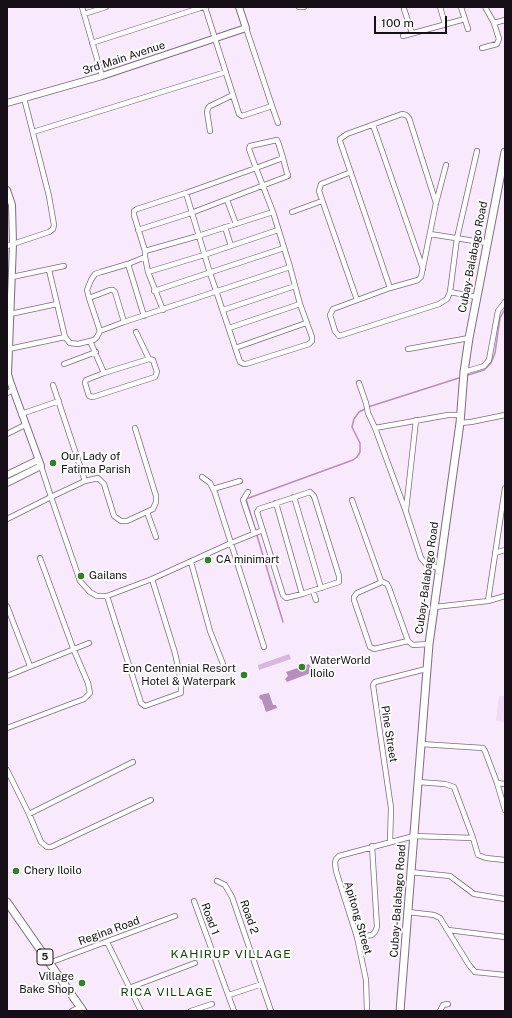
<!DOCTYPE html>
<style>
body{margin:0}
#map{position:relative;width:512px;height:1018px;overflow:hidden;background:#f9e9fc;font-family:"Public Sans",sans-serif}
canvas{display:block}
.frame{position:absolute;inset:0;border:8px solid #160f17;pointer-events:none}
.scale{position:absolute;left:374px;top:16px;width:73px;height:18px;box-sizing:border-box;border:2px solid #160f17;border-top:0;padding-left:5px;font-size:12px;line-height:14px;white-space:nowrap;color:#160f17;-webkit-text-stroke:3px #fcfcfc;paint-order:stroke}
</style>
<div id="map">
<canvas width="512" height="1018"></canvas>
<div class="frame"></div>
<div class="scale">100 m</div>
</div>
<script>
const context = document.querySelector('canvas').getContext('2d');
context.lineJoin = 'round';
function paint(path, color) {
  context.fillStyle = color;
  context.fill(path, 'evenodd');
}
function toPath(rows) {
  const path = new Path2D();
  for (const r of rows) {
    path.moveTo(r[0], r[1]);
    for (let i = 2; i < r.length; i += 2) path.lineTo(r[i], r[i + 1]);
  }
  return path;
}
function strokePath(path, color, width, dash) {
  context.strokeStyle = color;
  context.lineWidth = width;
  context.lineCap = dash ? 'butt' : 'round';
  context.setLineDash(dash || []);
  context.stroke(path);
}
function label(font, color, halo, rows, align = 'center') {
  context.font = font + ' "Public Sans",sans-serif';
  context.lineWidth = 4;
  context.setLineDash([]);
  context.textBaseline = 'middle';
  context.strokeStyle = halo;
  context.fillStyle = color;
  for (const [text, x, y, turn = 0] of rows) {
    context.save();
    context.translate(x, y);
    context.rotate((+turn || 0) * Math.PI / 180);
    context.textAlign = isNaN(turn) ? turn : align;
    if (halo) context.strokeText(text, 0, 0);
    context.fillText(text, 0, 0);
    context.restore();
  }
}
const built = toPath([
 [499,696,505,696,505,722,496,721]
]);
const green = toPath([
 [289,654,291,659,259,670,258,665]
]);
const water = toPath([
 [309,664,313,672,287,682,285,679,288,676,286,672],
 [269,693,273,705,276,705,277,708,266,712,262,700,260,699,259,697,260,695]
]);
const stream = toPath([
 [465,376,484,370,491,363,495,353,500,318,505,309],
 [368,407,462,377],
 [283,622,246,499,353,460,357,457,360,452,360,443,352,427,354,419,359,412,365,409]
]);
const minor = toPath([
 [82,7,102,76],
 [205,7,239,114,242,116,272,106,246,28],
 [299,7,304,7],
 [440,7,445,24],
 [461,7,468,29],
 [404,9,412,33],
 [84,14,106,7],
 [494,23,505,20],
 [403,36,465,19],
 [92,43,203,7],
 [482,48,497,44,499,39,494,23,485,7],
 [272,106,278,123],
 [373,125,423,269],
 [210,131,207,112,208,108,210,106,233,95],
 [33,132,226,72],
 [446,165,436,203,421,277,418,280,390,288,333,309,330,315,335,331,339,336,439,304,447,299,450,292,457,238,477,151],
 [351,172,321,184,319,191,357,300],
 [227,200,236,224],
 [292,212,322,201],
 [225,227,231,246],
 [138,230,191,213,288,176,288,175,287,173,283,158,278,142,277,140,250,146,249,149,256,168,283,158],
 [430,234,487,243],
 [7,246,49,232,53,229,54,225,49,196,24,98],
 [145,251,198,236,273,212],
 [128,264,144,316],
 [49,270,65,337,70,343,78,344,94,340,97,337,100,331,124,322,290,267],
 [148,272,204,255,278,230],
 [12,277,64,266],
 [390,288,340,141,340,139,347,134,402,114,406,115,409,118,436,203],
 [154,291,284,248],
 [450,292,477,297],
 [89,298,110,290,113,290,115,292,124,322],
 [163,310,148,272,145,257,145,251,134,215,134,211,137,209,186,193,256,168,273,212,290,267,300,304,312,337,312,341,309,344,246,364,244,364,240,362,210,273,186,193],
 [223,310,295,286],
 [10,314,57,304],
 [229,328,300,304],
 [100,331,89,298,87,290,91,280,95,274,101,272,128,264,145,257],
 [136,332,149,359],
 [90,341,104,373,86,380,85,383,89,396,93,397,155,377,157,372,153,360,149,359,104,373],
 [235,348,306,323],
 [9,349,65,337],
 [408,349,469,338],
 [64,364,96,352],
 [464,372,484,366,489,360,498,311,505,302],
 [359,383,366,403,368,413,375,428],
 [53,385,85,481],
 [7,393,13,390],
 [21,414,59,401],
 [460,423,471,422,505,415],
 [7,434,25,425],
 [202,477,210,483,215,493,264,647],
 [213,489,240,481],
 [248,492,243,500,254,533],
 [310,492,314,496,339,576,339,582,302,594,286,598,283,595,257,512,259,509,310,492],
 [294,497,321,588],
 [352,500,381,581,387,584,389,588,408,641,413,645,429,644],
 [276,503,302,594],
 [406,510,416,420],
 [147,512,156,537],
 [7,519,51,497,41,466],
 [495,553,505,550],
 [191,562,210,631,223,664],
 [439,568,427,565,421,558,406,512,375,428,448,415,460,415],
 [152,579,175,653,180,676,181,687,181,693,145,706,141,703,107,596,152,579],
 [152,579,231,543,263,530],
 [382,582,357,593,354,597,354,600,369,644,370,647,374,649,408,641],
 [313,591,316,600],
 [107,596,97,596,90,592,80,581,51,497,85,481,98,478,104,484,114,516,121,521,127,521,153,509,156,502,156,496,135,428],
 [488,601,505,488],
 [7,606,30,666],
 [435,607,488,601,505,596],
 [7,676,89,643],
 [7,728,84,699,90,693,88,683,73,648,40,558],
 [421,744,483,748,485,751,497,783,505,810],
 [7,770,29,814,41,842,47,847,51,847,151,800],
 [418,782,445,784,454,787,473,838],
 [497,783,505,784],
 [29,814,133,762],
 [390,842,391,808,373,685,375,682,426,669],
 [410,872,450,876,474,894,505,899],
 [217,881,225,885,232,897,271,1011],
 [194,901,234,1011],
 [408,912,434,915,440,918,469,965,475,972,505,975],
 [448,930,505,937],
 [357,937,372,935,375,932,377,927,372,846],
 [107,942,141,1011],
 [49,963,175,916],
 [129,988,195,963],
 [229,995,262,984],
 [72,1011,80,1007],
 [191,1011,212,1004],
 [367,1011,366,980,357,937,336,871,335,863,336,859,339,856,414,836,473,838,478,855,486,858,505,860],
 [440,1011,443,1005,448,1004]
]);
const tertiary = toPath([
 [7,103,102,76,246,28,239,7],
 [7,190,12,205,13,244,8,374,10,381,41,466,7,483],
 [7,475,38,460]
]);
const secondary = toPath([
 [400,1011,429,644,460,423,464,372,469,338,505,152]
]);
const primary = toPath([
 [7,902,83,1011]
]);
const markers = [
 [53,463,4,"#357f26"],
 [208,560,4,"#357f26"],
 [81,576,4,"#357f26"],
 [302,667,4,"#357f26"],
 [244,675,4,"#357f26"],
 [16,871,4,"#357f26"],
 [82,983,4,"#357f26"]
];
const shields = [
 [45,957,16]
];
const shieldNames = [
 ["5",45,957]
];
const streetNames = [
 ["3rd Main Avenue",124,58,-18],
 ["Cubay-Balabago Road",473,257,-79],
 ["Cubay-Balabago Road",427,578,-82],
 ["Pine Street",389,734,81],
 ["Cubay-Balabago Road",398,901,-86],
 ["Road 2",249,917,71],
 ["Apitong Street",358,918,74],
 ["Road 1",210,919,70],
 ["Regina Road",109,931,-20]
];
const poiNames = [
 ["Our Lady of",61,457],
 ["Fatima Parish",61,470],
 ["CA minimart",216,560],
 ["Gailans",89,576],
 ["WaterWorld",310,661],
 ["Iloilo",310,674],
 ["Eon Centennial Resort",236,669,"right"],
 ["Hotel & Waterpark",236,682,"right"],
 ["Chery Iloilo",24,871],
 ["Village",74,977,"right"],
 ["Bake Shop",74,990,"right"]
];
const neighbourhoodNames = [
 ["KAHIRUP VILLAGE",231,954],
 ["RICA VILLAGE",167,992]
];
paint(built, '#f2daf7');
paint(green, '#d8b6df');
paint(water, '#b78ebf');
strokePath(stream, '#b78ebf', 1.5);
strokePath(minor, '#7d6c80', 6);
strokePath(tertiary, '#7d6c80', 8);
strokePath(secondary, '#7d6c80', 9);
strokePath(primary, '#7d6c80', 9);
strokePath(minor, '#fff', 4.5);
strokePath(tertiary, '#fff', 6);
strokePath(secondary, '#fff', 7);
strokePath(primary, '#fff', 7);
for (const [x, y, r, color] of markers) {
  const dot = new Path2D();
  dot.arc(x, y, r, 0, 2 * Math.PI);
  context.fillStyle = color;
  context.fill(dot);
  strokePath(dot, '#fcfcfc', 1.5);
}
for (const [x, y, w] of shields) {
  const box = new Path2D();
  box.roundRect(x - w / 2, y - 8, w, 16, 3);
  context.fillStyle = '#fcfcfc';
  context.fill(box);
  strokePath(box, '#160f17', 1);
}
label('bold 10px', '#160f17', null, shieldNames);
label('11px', '#160f17', '#fcfcfc', streetNames);
label('11px', '#160f17', '#fcfcfc', poiNames, 'left');
context.letterSpacing = '1px';
label('12px', '#17470d', '#fcfcfc', neighbourhoodNames);
context.letterSpacing = '0px';
</script>
